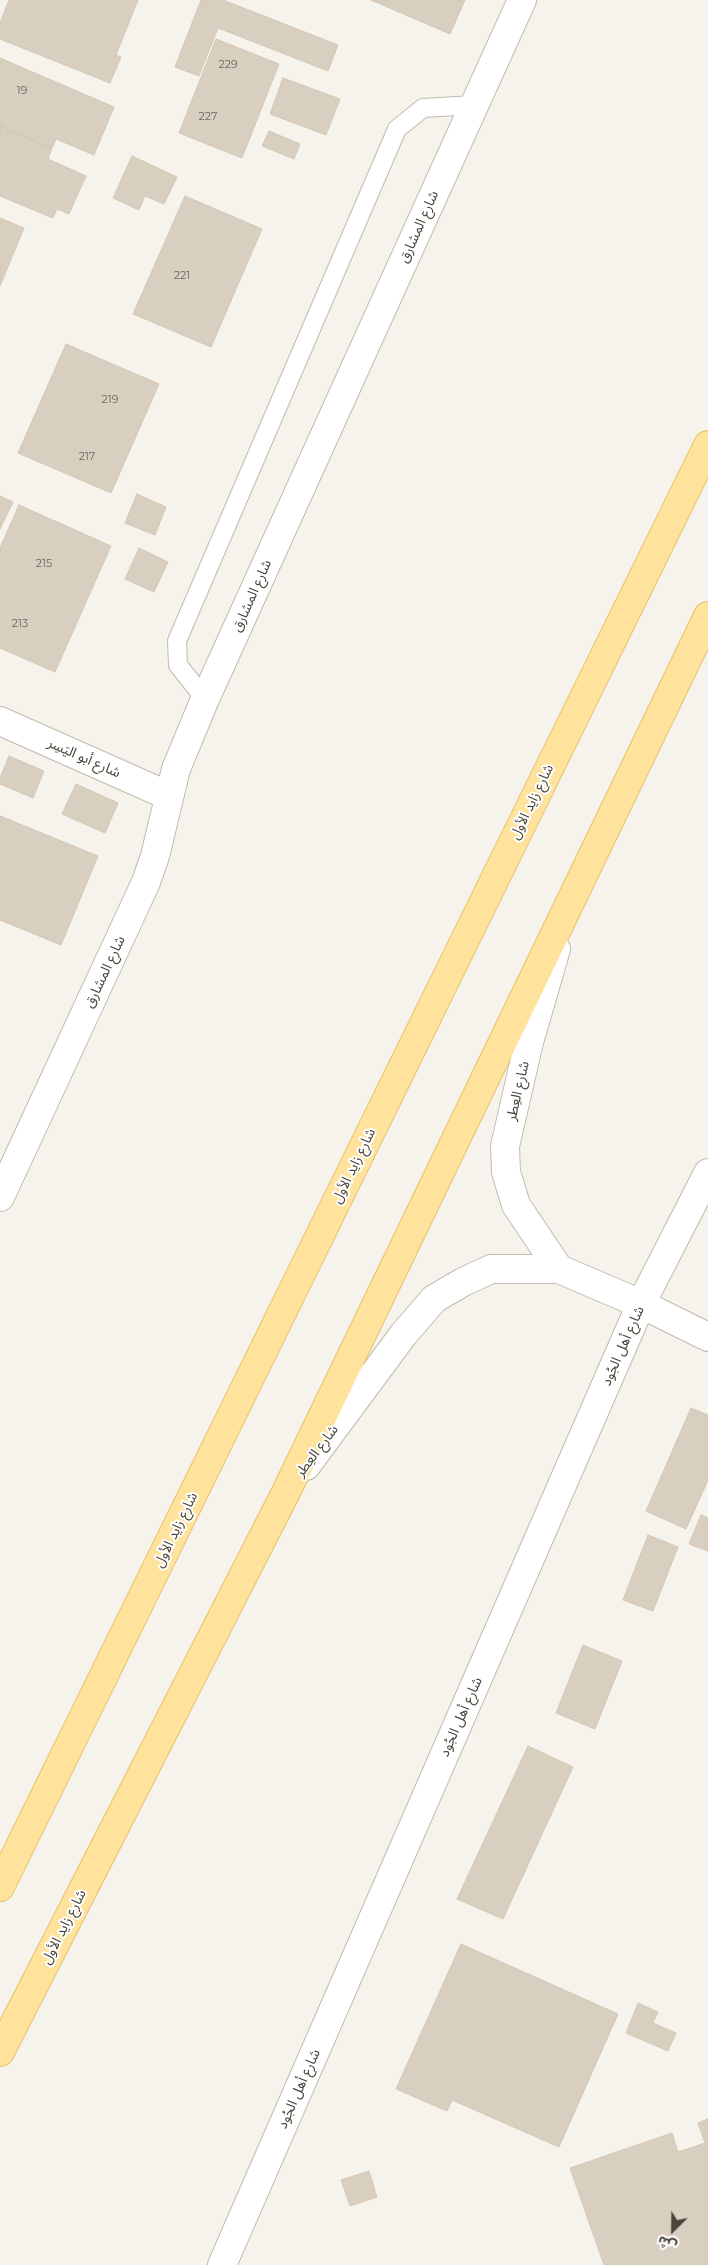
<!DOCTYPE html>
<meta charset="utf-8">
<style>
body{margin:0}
#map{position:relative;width:708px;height:2265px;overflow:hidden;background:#f6f3ec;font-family:Montserrat,"Noto Sans Arabic",sans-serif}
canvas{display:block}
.north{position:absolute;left:648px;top:2205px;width:50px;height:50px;-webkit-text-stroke:4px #fff;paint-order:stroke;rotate:203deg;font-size:14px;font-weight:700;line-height:20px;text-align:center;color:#4b4439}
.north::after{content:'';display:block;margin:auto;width:18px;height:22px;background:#4b4439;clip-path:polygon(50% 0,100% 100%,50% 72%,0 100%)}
</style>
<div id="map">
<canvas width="708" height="2265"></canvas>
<div class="north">ش</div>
</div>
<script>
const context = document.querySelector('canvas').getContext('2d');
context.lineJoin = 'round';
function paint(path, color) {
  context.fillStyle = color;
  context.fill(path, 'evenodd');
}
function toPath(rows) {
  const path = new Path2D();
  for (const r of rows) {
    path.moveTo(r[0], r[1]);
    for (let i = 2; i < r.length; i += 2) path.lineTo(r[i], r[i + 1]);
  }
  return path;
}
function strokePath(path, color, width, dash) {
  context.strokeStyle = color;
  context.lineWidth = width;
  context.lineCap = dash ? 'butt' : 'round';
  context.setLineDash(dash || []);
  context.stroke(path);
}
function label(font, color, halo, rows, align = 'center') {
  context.font = font + ' Montserrat,"Noto Sans Arabic",sans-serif';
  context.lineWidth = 4;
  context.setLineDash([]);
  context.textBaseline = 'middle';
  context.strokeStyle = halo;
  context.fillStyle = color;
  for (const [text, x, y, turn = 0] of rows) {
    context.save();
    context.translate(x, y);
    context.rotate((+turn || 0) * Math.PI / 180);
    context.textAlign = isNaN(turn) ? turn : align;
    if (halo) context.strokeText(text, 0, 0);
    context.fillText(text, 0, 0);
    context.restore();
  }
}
const building = toPath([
 [9,0,138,0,116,55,121,57,110,83,0,39,0,23,9,0],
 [201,0,223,0,338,45,328,71,218,28,199,76,175,67,201,0],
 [371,0,465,0,450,34,371,0],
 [216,39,279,64,242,158,179,133,216,39],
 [0,58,114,107,94,155,56,139,52,148,0,126,0,58],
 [283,78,340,99,326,135,270,114,283,78],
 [0,126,52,148,48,159,86,176,69,214,57,209,53,218,0,196,0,126],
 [269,131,300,144,294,159,262,146,269,131],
 [132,156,177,177,164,204,145,196,139,210,113,198,132,156],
 [185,196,262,229,211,347,133,314,185,196],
 [0,218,24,228,0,286,0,218],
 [66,344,159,384,111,493,18,453,66,344],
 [137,494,166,507,155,535,125,523,137,494],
 [0,496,13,502,0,529,0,496],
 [19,505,111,546,55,672,0,648,0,548,19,505],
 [139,548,168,562,154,592,125,579,139,548],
 [9,756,44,771,33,798,0,784,0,778,9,756],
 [76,784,118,803,105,833,62,814,76,784],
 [0,816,98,856,61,945,0,920,0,816],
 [691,1408,708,1415,708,1480,686,1529,646,1511,691,1408],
 [701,1515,708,1518,708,1551,689,1544,701,1515],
 [648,1535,678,1547,653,1611,623,1600,648,1535],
 [583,1645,622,1661,595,1729,556,1713,583,1645],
 [528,1746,573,1767,503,1919,457,1899,528,1746],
 [461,1944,618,2014,559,2147,452,2100,447,2111,396,2089,461,1944],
 [638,2003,658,2012,653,2023,676,2033,668,2051,626,2033,638,2003],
 [708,2119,708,2265,604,2265,570,2168,672,2133,678,2152,705,2143,698,2123,708,2119],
 [369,2171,377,2197,350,2206,341,2180,369,2171]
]);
const service = toPath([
 [205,699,178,665,177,641,397,129,423,108,474,105]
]);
const minor = toPath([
 [0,721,169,796],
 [556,949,529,1042,505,1146,506,1172,516,1205,559,1269],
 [0,1197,146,882,155,856,176,769,205,699,522,0],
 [306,1466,403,1335,434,1299,463,1282,491,1269,559,1269,641,1304,708,1337],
 [222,2265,641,1304,708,1173]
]);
const primary = toPath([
 [0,1887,708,445],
 [0,2052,285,1494,708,616]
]);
const numberNames = [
 ["229",228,65],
 ["19",22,91],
 ["227",208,117],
 ["221",182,276],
 ["219",110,400],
 ["217",87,457],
 ["215",44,564],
 ["213",20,624]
];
const streetNames = [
 ["شارع المشارق",419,227,-66],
 ["شارع المشارق",252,596,-66],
 ["شارع أبو اليَسِر",84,758,24],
 ["شارع زايد الأول",532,802,-64],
 ["شارع المشارق",105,972,-65],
 ["شارع العِطر",518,1091,-77],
 ["شارع زايد الأول",354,1166,-64],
 ["شارع أهل الجُود",623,1346,-66],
 ["شارع العِطر",317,1451,-53],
 ["شارع زايد الأول",176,1530,-64],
 ["شارع أهل الجُود",461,1717,-66],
 ["شارع زايد الأول",64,1927,-63],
 ["شارع أهل الجُود",299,2089,-66]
];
paint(building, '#d8cfc1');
strokePath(building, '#d3c7b4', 1);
strokePath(service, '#c2bbae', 20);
strokePath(minor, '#c2bbae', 30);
strokePath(primary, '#e6c16a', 30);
strokePath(service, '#fff', 18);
strokePath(minor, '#fff', 28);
strokePath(primary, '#ffe39c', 28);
label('11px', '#6e675b', null, numberNames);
label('14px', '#4b4439', '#fff', streetNames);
</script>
